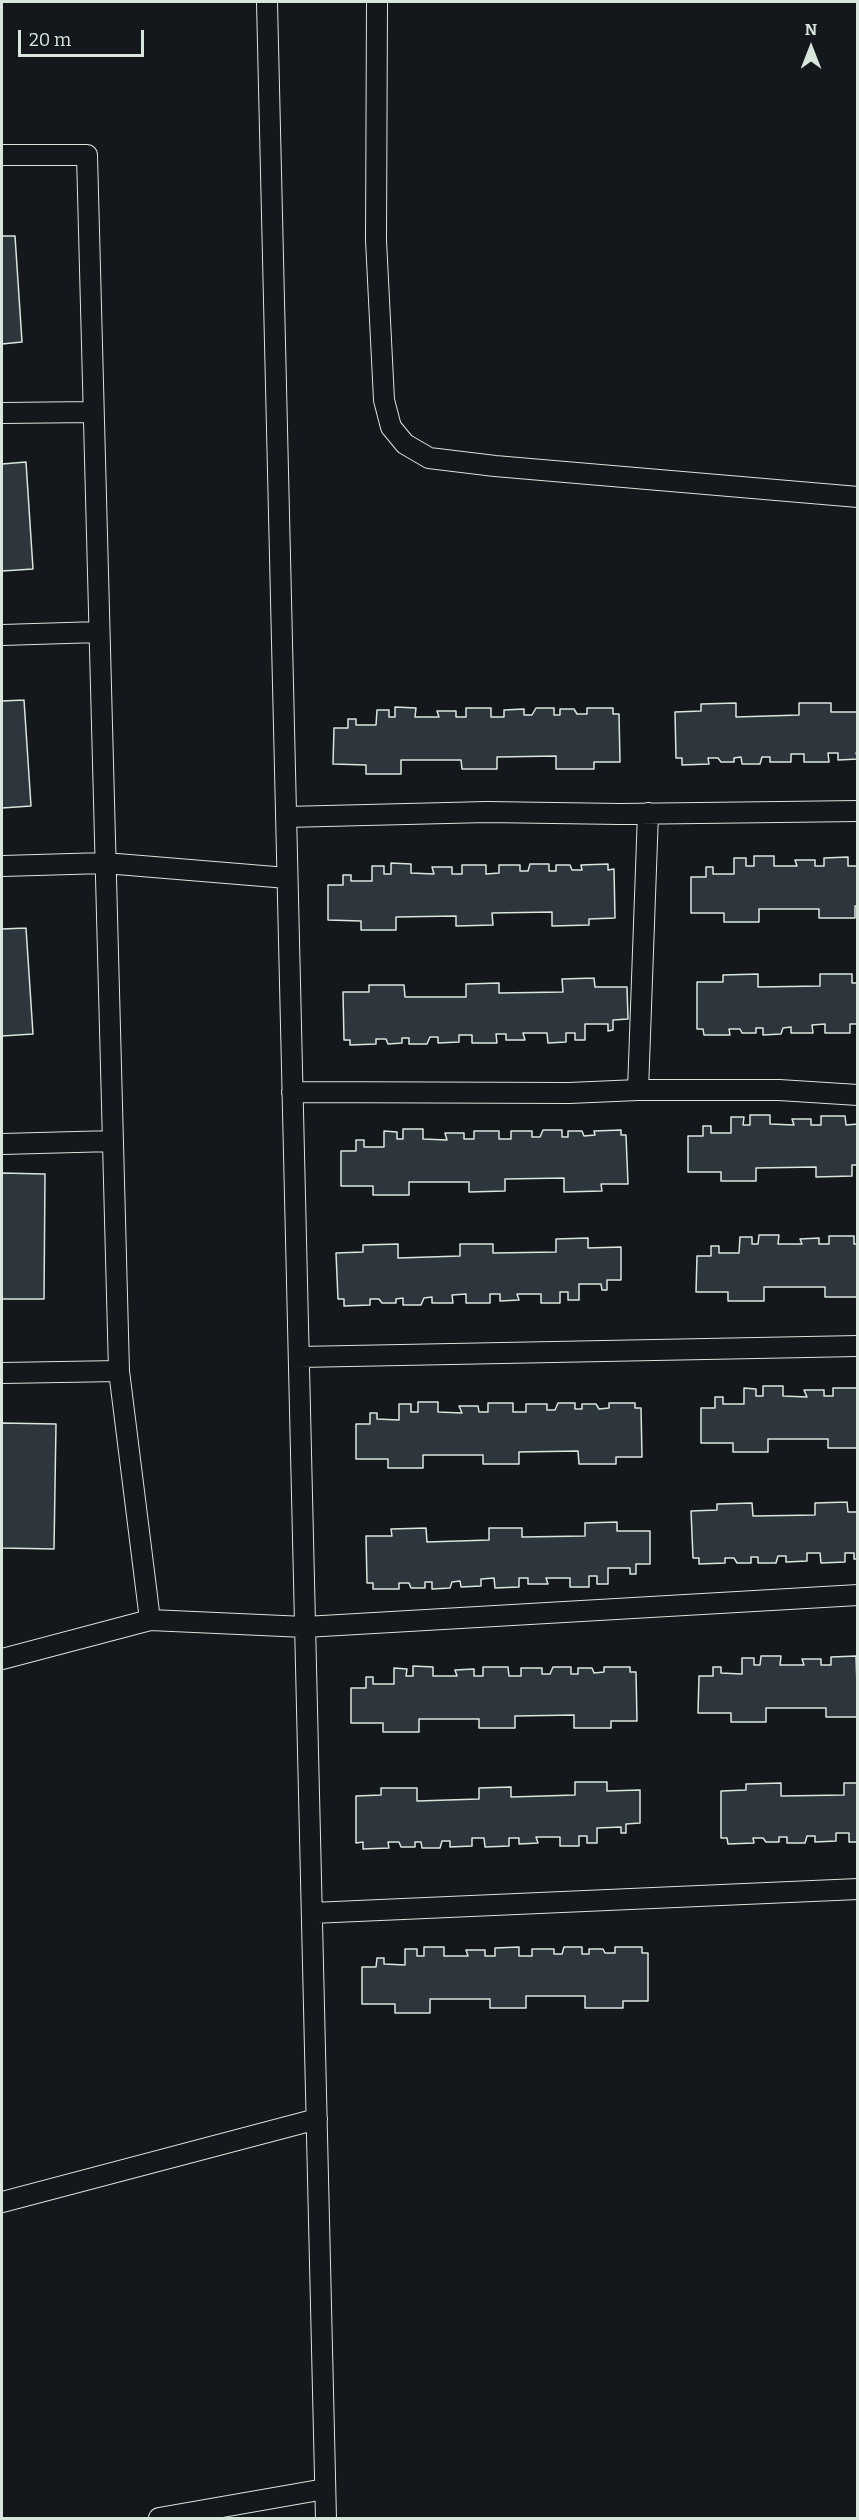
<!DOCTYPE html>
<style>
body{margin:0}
#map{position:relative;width:859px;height:2520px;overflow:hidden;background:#14181c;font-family:Bitter,serif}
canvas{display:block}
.frame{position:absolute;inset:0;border:3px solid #d8e6dc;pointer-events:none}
.north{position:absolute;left:781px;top:18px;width:60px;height:60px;-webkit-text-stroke:4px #14181c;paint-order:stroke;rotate:0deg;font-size:16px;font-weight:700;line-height:24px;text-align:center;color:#d8e6dc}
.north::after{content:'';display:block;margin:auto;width:21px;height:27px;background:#d8e6dc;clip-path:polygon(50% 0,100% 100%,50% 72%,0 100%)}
.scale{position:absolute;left:18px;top:30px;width:126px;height:27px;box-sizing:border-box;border:3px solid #d8e6dc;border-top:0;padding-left:8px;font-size:18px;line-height:21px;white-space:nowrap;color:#d8e6dc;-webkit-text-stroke:4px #14181c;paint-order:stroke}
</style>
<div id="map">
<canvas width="859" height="2520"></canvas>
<div class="frame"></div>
<div class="north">N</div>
<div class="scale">20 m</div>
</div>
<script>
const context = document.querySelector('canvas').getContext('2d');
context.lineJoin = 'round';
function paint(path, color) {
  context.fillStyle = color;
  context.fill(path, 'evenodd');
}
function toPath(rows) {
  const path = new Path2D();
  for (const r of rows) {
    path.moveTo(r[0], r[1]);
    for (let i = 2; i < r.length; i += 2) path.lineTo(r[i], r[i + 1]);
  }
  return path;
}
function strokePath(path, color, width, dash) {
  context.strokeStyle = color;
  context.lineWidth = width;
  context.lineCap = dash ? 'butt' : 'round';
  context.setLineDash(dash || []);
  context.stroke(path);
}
const building = toPath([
 [2,236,15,236,22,342,2,344,2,236],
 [26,462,33,569,2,571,2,464,26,462],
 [24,700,31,806,2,808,2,701,24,700],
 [736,703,736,717,799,715,799,703,831,703,831,712,858,712,858,753,856,753,858,759,838,760,838,753,828,753,829,762,804,762,804,754,791,754,791,762,770,762,770,757,762,757,760,764,742,764,741,757,734,758,734,762,721,762,718,758,708,758,709,764,682,765,682,758,676,758,675,712,701,711,701,704,736,703],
 [395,707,416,708,415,717,439,717,437,711,456,711,456,717,466,717,466,708,491,708,491,717,504,717,504,710,524,709,524,715,532,715,536,708,554,708,554,715,560,715,560,709,574,709,577,714,587,714,587,708,613,708,613,714,619,714,620,762,594,762,594,769,556,769,556,756,497,757,497,769,462,769,461,760,401,760,401,774,366,774,366,765,333,764,334,728,348,728,348,719,356,719,356,725,376,725,377,710,389,710,389,717,395,717,395,707],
 [754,856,774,856,774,866,797,866,795,860,815,860,815,866,824,866,824,858,848,857,848,866,858,866,858,906,855,906,855,918,819,918,819,909,759,909,759,922,724,922,724,913,691,913,691,877,706,877,706,867,713,867,713,874,734,874,734,858,746,858,746,866,754,866,754,856],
 [391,863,411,864,411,873,434,874,432,867,452,867,452,874,462,874,462,865,486,865,486,874,499,873,499,865,520,865,520,871,528,871,530,864,549,864,549,871,556,871,556,865,570,865,572,870,582,870,581,865,608,864,608,870,614,869,615,918,589,919,589,925,552,926,552,912,492,913,493,925,456,926,456,916,396,917,396,930,361,930,361,921,328,920,328,885,343,885,343,875,351,875,351,881,372,881,372,866,384,866,384,874,391,874,391,863],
 [26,928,33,1034,2,1036,2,929,26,928],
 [758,974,758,987,820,986,820,974,852,974,852,983,858,983,858,1024,850,1024,850,1033,825,1033,825,1024,812,1025,813,1033,791,1033,791,1027,783,1028,781,1034,763,1035,763,1028,756,1028,756,1033,742,1033,740,1029,729,1029,730,1035,704,1035,703,1029,697,1029,697,982,723,982,723,975,758,974],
 [594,978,595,987,627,987,628,1019,613,1020,613,1030,608,1031,608,1024,585,1024,585,1040,575,1040,575,1033,566,1033,566,1042,548,1043,547,1033,523,1033,525,1040,506,1040,506,1034,496,1034,497,1043,472,1043,472,1035,459,1035,459,1042,438,1043,438,1037,430,1037,427,1044,409,1044,409,1038,402,1038,402,1043,388,1044,386,1039,376,1039,376,1044,350,1045,350,1040,344,1040,343,992,369,992,369,985,404,985,405,997,466,997,466,984,499,983,499,993,563,992,562,979,594,978],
 [750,1115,770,1115,770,1124,794,1125,792,1119,811,1119,811,1125,821,1125,821,1116,845,1116,846,1125,858,1124,858,1165,852,1165,852,1176,816,1177,816,1167,756,1168,756,1181,721,1181,721,1172,688,1172,688,1136,703,1136,703,1126,711,1126,711,1133,731,1133,731,1117,744,1117,743,1125,750,1125,750,1115],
 [403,1129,423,1129,423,1139,447,1140,445,1133,464,1133,464,1139,474,1139,474,1131,499,1131,499,1139,511,1139,511,1131,532,1131,532,1137,540,1137,543,1130,562,1130,562,1137,568,1137,568,1131,582,1131,584,1136,595,1135,594,1131,621,1130,621,1135,626,1135,628,1184,601,1184,602,1191,564,1192,564,1178,505,1179,505,1191,469,1192,469,1182,409,1182,409,1195,373,1195,373,1186,341,1186,341,1151,356,1151,356,1140,364,1140,364,1147,384,1147,384,1131,397,1132,397,1139,403,1139,403,1129],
 [2,1173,45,1174,44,1299,2,1299,2,1173],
 [759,1235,779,1235,778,1244,802,1244,800,1239,819,1238,819,1244,829,1244,829,1236,854,1236,854,1244,858,1244,858,1297,825,1297,825,1287,764,1287,764,1301,728,1301,728,1292,696,1292,697,1256,711,1256,711,1246,719,1246,719,1253,739,1253,740,1237,752,1237,752,1244,758,1244,759,1235],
 [588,1238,588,1248,621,1247,621,1280,607,1280,607,1290,602,1290,601,1284,579,1284,579,1300,568,1300,568,1292,560,1292,560,1303,541,1303,541,1294,517,1294,519,1300,500,1301,500,1294,490,1294,490,1303,466,1303,466,1294,452,1295,453,1303,432,1303,432,1297,424,1298,421,1305,403,1305,403,1298,396,1299,396,1303,382,1303,379,1299,370,1299,370,1305,344,1306,344,1299,338,1299,336,1253,363,1252,363,1245,398,1244,398,1258,460,1256,460,1244,493,1244,493,1253,556,1252,556,1239,588,1238],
 [763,1386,783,1386,783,1396,807,1397,804,1390,824,1390,824,1396,833,1396,833,1388,858,1388,858,1448,828,1448,828,1439,768,1439,768,1452,733,1452,733,1443,701,1443,701,1408,715,1408,715,1397,723,1397,723,1404,744,1404,744,1388,756,1389,756,1396,763,1396,763,1386],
 [418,1402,438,1402,438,1412,462,1413,459,1406,478,1406,479,1412,488,1412,488,1403,513,1403,513,1412,526,1412,526,1404,547,1404,547,1410,555,1410,558,1403,575,1403,575,1409,582,1409,582,1404,596,1404,599,1409,609,1408,609,1403,635,1403,635,1408,641,1408,642,1457,616,1457,616,1464,579,1464,578,1451,519,1452,519,1464,483,1464,483,1455,423,1455,423,1468,388,1468,388,1459,356,1459,356,1424,370,1424,370,1413,377,1413,377,1419,399,1420,399,1404,411,1404,411,1412,418,1412,418,1402],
 [2,1423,56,1424,54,1549,2,1548,2,1423],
 [847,1502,848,1512,858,1512,858,1559,854,1559,854,1553,845,1553,845,1562,821,1563,820,1553,807,1553,807,1561,786,1562,786,1556,778,1556,776,1563,758,1563,758,1557,751,1557,751,1563,737,1563,734,1558,725,1558,725,1563,699,1564,699,1558,693,1558,691,1511,717,1510,717,1504,752,1503,753,1516,815,1515,815,1503,847,1502],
 [617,1522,617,1531,650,1531,650,1564,636,1564,636,1574,630,1574,630,1568,608,1568,608,1584,597,1584,597,1576,589,1576,589,1587,570,1587,570,1578,546,1578,548,1584,528,1584,528,1578,519,1578,519,1587,495,1588,494,1578,481,1579,481,1586,461,1587,460,1581,452,1582,450,1588,432,1589,432,1582,425,1582,425,1588,411,1588,409,1583,399,1583,399,1589,373,1589,373,1583,367,1583,366,1536,392,1536,391,1529,426,1528,427,1542,489,1540,489,1528,522,1528,522,1537,585,1536,585,1523,617,1522],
 [761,1656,781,1656,780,1665,804,1665,802,1659,821,1659,821,1665,831,1665,831,1657,856,1656,858,1717,826,1717,826,1708,766,1708,766,1722,731,1722,731,1713,698,1713,699,1676,713,1676,713,1667,721,1667,721,1673,742,1674,742,1658,754,1658,754,1665,760,1665,761,1656],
 [413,1666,433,1667,433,1676,457,1676,455,1670,474,1669,474,1676,483,1676,483,1667,508,1667,509,1676,521,1676,521,1668,542,1668,542,1674,550,1674,553,1667,571,1667,571,1674,578,1674,578,1668,592,1668,594,1673,604,1672,604,1667,630,1667,630,1672,636,1672,637,1721,611,1721,611,1728,574,1728,574,1715,515,1716,515,1728,479,1728,479,1719,419,1719,419,1732,383,1732,383,1723,351,1723,351,1688,366,1688,366,1677,373,1677,373,1684,394,1684,394,1668,407,1669,406,1676,413,1676,413,1666],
 [575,1782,607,1782,607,1791,640,1790,640,1823,626,1824,626,1833,621,1833,621,1827,597,1828,597,1843,587,1843,587,1836,579,1836,579,1846,560,1846,560,1837,536,1837,538,1843,519,1844,519,1838,509,1838,509,1846,485,1847,484,1838,472,1838,472,1846,450,1847,450,1841,442,1841,440,1848,422,1848,421,1842,415,1842,415,1847,401,1847,399,1842,388,1842,389,1848,363,1849,363,1842,356,1843,356,1796,381,1795,381,1788,417,1788,417,1801,479,1799,479,1788,511,1787,511,1797,575,1795,575,1782],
 [781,1783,781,1796,844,1795,844,1783,858,1783,858,1842,849,1842,849,1833,836,1833,836,1841,815,1842,815,1836,807,1836,805,1843,787,1843,787,1837,779,1837,779,1842,766,1842,763,1838,753,1838,754,1843,728,1844,727,1838,721,1838,721,1791,746,1790,746,1784,781,1783],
 [424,1947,444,1947,444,1956,468,1956,466,1950,485,1950,485,1956,495,1956,495,1948,519,1947,519,1956,532,1956,532,1949,554,1949,554,1954,562,1954,564,1947,582,1947,582,1954,589,1954,589,1949,603,1949,605,1953,615,1953,615,1947,642,1947,642,1953,648,1953,648,2001,623,2001,623,2008,585,2008,585,1996,526,1996,526,2008,490,2008,490,1999,430,1999,430,2013,395,2013,395,2004,362,2004,362,1967,376,1967,377,1958,384,1958,384,1964,405,1965,405,1949,417,1949,417,1956,424,1956,424,1947]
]);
const service = toPath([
 [267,2,326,2518],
 [377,2,376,240,384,400,391,427,405,444,429,458,495,466,858,497],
 [2,155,87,155,119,1371,150,1620],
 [2,413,93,412],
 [2,635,99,632],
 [286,817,487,812,620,814,858,811],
 [2,866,105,863,287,878],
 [638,1090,648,813],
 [292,1092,569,1093,638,1090,779,1090,858,1095],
 [2,1144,113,1141],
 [299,1357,858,1346],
 [2,1373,119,1371],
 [2,1659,150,1620,305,1627,858,1595],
 [312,1913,858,1889],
 [2,2202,317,2119],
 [159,2518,325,2489]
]);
paint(building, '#2c363c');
strokePath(building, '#d8e6dc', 1.5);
strokePath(service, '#d8e6dc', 22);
strokePath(service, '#14181c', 20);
</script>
